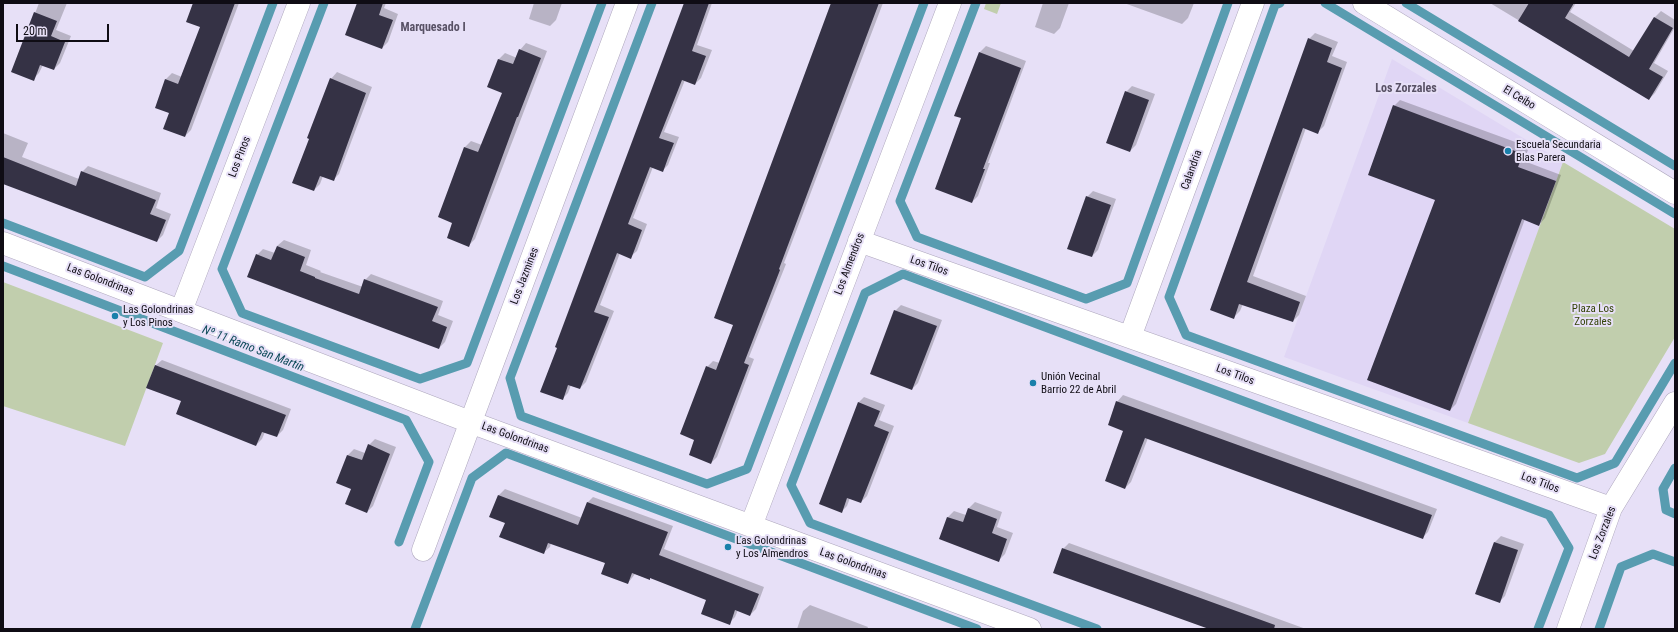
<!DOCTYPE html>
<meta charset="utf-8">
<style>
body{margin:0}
#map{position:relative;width:1678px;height:632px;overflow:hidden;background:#e7e0f7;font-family:"Roboto Condensed",sans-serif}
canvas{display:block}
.frame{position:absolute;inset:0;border:4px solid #0f0c14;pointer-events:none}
.scale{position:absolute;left:16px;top:24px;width:93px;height:18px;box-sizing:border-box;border:2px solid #0f0c14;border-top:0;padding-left:5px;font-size:12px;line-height:14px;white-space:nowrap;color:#0f0c14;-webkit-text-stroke:3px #e7e0f7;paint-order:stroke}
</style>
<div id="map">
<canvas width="1678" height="632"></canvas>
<div class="frame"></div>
<div class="scale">20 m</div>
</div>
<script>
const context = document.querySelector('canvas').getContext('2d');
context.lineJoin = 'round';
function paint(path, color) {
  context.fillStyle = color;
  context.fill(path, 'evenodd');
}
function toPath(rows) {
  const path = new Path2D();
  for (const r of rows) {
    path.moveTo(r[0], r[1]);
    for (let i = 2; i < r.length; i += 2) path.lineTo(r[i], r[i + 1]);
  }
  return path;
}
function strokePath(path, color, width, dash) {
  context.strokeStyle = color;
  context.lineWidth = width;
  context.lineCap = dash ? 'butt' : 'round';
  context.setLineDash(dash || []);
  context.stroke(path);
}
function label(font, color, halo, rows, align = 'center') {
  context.font = font + ' "Roboto Condensed",sans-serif';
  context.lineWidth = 4;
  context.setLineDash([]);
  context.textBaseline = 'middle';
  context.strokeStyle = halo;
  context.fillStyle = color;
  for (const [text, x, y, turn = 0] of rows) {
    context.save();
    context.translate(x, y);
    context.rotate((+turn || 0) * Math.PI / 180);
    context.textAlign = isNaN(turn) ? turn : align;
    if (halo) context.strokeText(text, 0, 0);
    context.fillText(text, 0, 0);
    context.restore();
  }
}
const built = toPath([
 [1392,59,1563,162,1468,423,1284,357]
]);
const green = toPath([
 [986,3,1001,3,997,14,984,9],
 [1563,162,1675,229,1675,337,1605,454,1579,463,1468,423],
 [3,282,163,343,125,446,3,406]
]);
const shadow = toPath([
 [39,3,67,3,56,30,71,36,60,63,54,69,43,65,39,73,33,79,13,71],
 [194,3,239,3,191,130,185,136,170,113,156,107,166,79,172,73,182,77,202,26],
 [358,3,386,3,384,8,398,14,388,42,382,48],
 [534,3,562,3,556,20,550,26,529,19],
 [685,3,712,3,697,45,712,50,701,78,695,84,685,80,664,132,679,137,668,165,662,171,653,167,633,218,647,224,637,251,630,257,620,253,600,305,614,311,586,382,580,388,571,385,568,393,562,399],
 [832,3,883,3,784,263,786,264,749,357,754,359,717,457,711,463,696,439,707,367,713,361,720,363,735,324],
 [1043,3,1069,3,1060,28,1054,34,1035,27],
 [1124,3,1194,3,1188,18,1182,24],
 [1490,3,1576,3,1570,12,1634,51,1655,17,1661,11,1675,20,1675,27,1654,63,1668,71,1655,93,1649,99],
 [1315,33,1338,42,1332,56,1347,62,1324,126,1318,132,1306,128,1253,276,1306,296,1299,315,1293,321,1243,304,1240,311,1234,317,1309,39],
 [526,43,547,51,475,239,469,245,454,222,454,175,465,147,471,141,482,145,503,92,499,59,505,53,517,58,520,50],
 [986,46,1026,61,988,163,990,163,978,196,972,202,963,118,980,52],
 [337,72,372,87,339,174,333,180,323,176,320,184,314,190,310,139,331,79],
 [1132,86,1155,94,1136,145,1130,151,1126,92],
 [1400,100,1529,147,1524,161,1561,175,1545,218,1539,225,1525,219,1456,404,1450,410,1436,199,1394,106],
 [3,133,28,143,22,157,79,179,82,172,88,166,161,193,156,208,171,214,163,235,157,241,3,183],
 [1093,191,1116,199,1098,250,1092,256,1087,197],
 [284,240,311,250,306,265,321,271,320,272,363,287,365,280,371,274,443,301,438,315,453,321,445,342,439,348,257,255,263,249,275,253,277,246],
 [901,305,942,320,918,383,912,389,895,311],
 [162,360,291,409,283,430,277,436,265,432,262,439,256,445,155,366],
 [1123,395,1437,509,1428,532,1422,538,1148,438,1131,482,1125,488,1124,430,1117,402],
 [864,397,885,405,879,420,894,426,867,496,861,502,850,498,847,506,841,512,858,403],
 [375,439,396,447,373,506,367,512,352,488,338,483,348,455,354,449,365,453,369,445],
 [505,489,582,518,587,503,593,497,673,526,664,549,764,587,756,609,750,615,738,610,735,617,729,623,707,599,651,577,649,579,635,574,628,583,606,563,551,543,550,547,543,553,506,523,491,517,499,495],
 [975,502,1002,512,997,527,1013,533,1005,554,998,561,940,538,948,517,954,511,966,515,969,508],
 [1501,536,1524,544,1505,596,1499,602,1495,542],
 [1069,543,1306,629,1211,629,1063,549],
 [810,605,868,627,867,629,797,629,803,611]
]);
const stream = toPath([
 [324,3,222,269,242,313,420,379,467,363,602,3],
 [652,3,510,378,521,416,707,484,747,469,924,3],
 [976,3,900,201,917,237,1086,299,1127,283,1228,3],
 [1280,3,1275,5,1169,297,1186,335,1577,478,1615,463,1675,363],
 [1325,3,1675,214],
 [1406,3,1675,166],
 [3,223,145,277,179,251,273,3],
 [3,266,406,420,429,462,399,542],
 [1675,468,1663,489,1666,510,1675,514],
 [415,629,472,478,506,453,977,629],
 [1097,629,810,523,791,485,865,293,903,274,1549,515,1569,548,1538,629],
 [1599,629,1621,567,1653,554,1675,562]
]);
const building = toPath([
 [193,3,235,3,185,137,163,129,169,113,155,108,165,79,178,84,200,27,186,22],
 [357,3,383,3,379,15,393,20,382,49,345,35],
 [684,3,709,3,692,51,706,56,695,85,682,80,659,138,674,143,668,158,663,172,650,167,628,224,642,230,631,259,617,253,594,312,609,317,580,389,568,385,563,400,540,392,557,348,555,347],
 [831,3,879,3,779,269,780,270,744,363,749,365,711,464,689,455,694,440,680,434,706,366,716,370,733,325,714,318],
 [1529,3,1574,3,1565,18,1629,57,1654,17,1673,28,1649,69,1663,77,1649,100,1518,21],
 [34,12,57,21,51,36,65,42,54,70,40,65,34,81,11,72],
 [1308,38,1332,48,1327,62,1342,68,1318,134,1303,128,1247,282,1300,302,1293,322,1239,304,1234,319,1210,310],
 [519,49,541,58,518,117,517,117,469,247,447,238,452,223,438,217,464,147,478,152,502,93,487,87,498,59,513,64],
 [979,52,1021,68,983,169,985,169,972,203,935,189,961,118,954,116],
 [330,78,366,93,334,181,320,176,314,191,292,183,309,139,307,138],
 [1125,91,1149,100,1130,152,1106,143],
 [1393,105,1523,154,1518,167,1556,181,1539,226,1522,219,1450,411,1367,380,1435,200,1368,175],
 [3,157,76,186,81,171,156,200,150,214,166,220,157,242,3,184],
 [1086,196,1111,205,1092,257,1067,249],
 [277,246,305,257,300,271,315,277,315,278,359,294,364,279,438,307,432,321,447,327,439,349,247,277,256,254,271,260],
 [894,310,937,326,912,390,870,374],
 [155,365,286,415,277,437,262,432,256,446,176,414,181,401,146,388],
 [1116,401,1432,515,1423,539,1145,438,1125,489,1105,481,1123,431,1108,425],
 [858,402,880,411,874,426,889,432,861,503,847,498,842,513,819,504],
 [368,444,390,454,367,513,345,504,351,489,336,483,347,455,362,460],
 [498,495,578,525,587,502,668,532,659,555,759,594,750,616,735,610,730,625,701,614,706,600,650,578,650,580,632,573,628,584,601,574,605,563,548,543,544,554,499,537,505,523,489,517],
 [968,508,997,519,992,533,1007,539,999,562,939,539,947,517,963,522],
 [1494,542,1518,550,1500,603,1475,594],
 [1062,548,1275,625,1274,629,1209,629,1053,573]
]);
const street = toPath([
 [1364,3,1675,193],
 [859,241,1611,508],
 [3,243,470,422,1030,629],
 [181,311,299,3],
 [1130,337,1253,3],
 [751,526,950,3],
 [423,550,627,3],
 [1568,629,1611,508,1675,403]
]);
const markers = [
 [1508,151,4,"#1980aa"],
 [115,316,4,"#1980aa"],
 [1033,383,4,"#1980aa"],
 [728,547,4,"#1980aa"]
];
const streetNames = [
 ["El Ceibo",1519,98,31],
 ["Los Pinos",240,157,-69],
 ["Calandria",1192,170,-70],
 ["Los Almendros",850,264,-69],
 ["Los Tilos",929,266,19],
 ["Los Jazmines",525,276,-69],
 ["Las Golondrinas",100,280,21],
 ["Los Tilos",1235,375,20],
 ["Las Golondrinas",515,438,20],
 ["Los Tilos",1540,483,20],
 ["Los Zorzales",1603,533,-69],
 ["Las Golondrinas",853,564,20]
];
const poiNames = [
 ["Escuela Secundaria",1516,145],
 ["Blas Parera",1516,158],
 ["Las Golondrinas",123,310],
 ["y Los Pinos",123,323],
 ["Unión Vecinal",1041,377],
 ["Barrio 22 de Abril",1041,390],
 ["Las Golondrinas",736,541],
 ["y Los Almendros",736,554]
];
const parkNames = [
 ["Plaza Los",1593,309],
 ["Zorzales",1593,322]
];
const neighbourhoodNames = [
 ["Marquesado I",433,28],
 ["Los Zorzales",1406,89]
];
const waterNames = [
 ["Nº 11 Ramo San Martín",253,349,21]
];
paint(built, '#e0d6f5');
paint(green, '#c1cead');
paint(shadow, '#0003');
strokePath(stream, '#589cb0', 9);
paint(building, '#353245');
strokePath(street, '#aea7bd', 23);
strokePath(street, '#fff', 22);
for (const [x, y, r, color] of markers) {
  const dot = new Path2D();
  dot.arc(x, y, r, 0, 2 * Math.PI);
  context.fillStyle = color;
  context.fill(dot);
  strokePath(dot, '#e7e0f7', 1.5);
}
label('11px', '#0f0c14', '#e7e0f7', streetNames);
label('11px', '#0f0c14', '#e7e0f7', poiNames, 'left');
label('11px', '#334307', '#e7e0f7', parkNames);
label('bold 12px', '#585165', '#e7e0f7', neighbourhoodNames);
label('italic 12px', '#0c4958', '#e7e0f7', waterNames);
</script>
